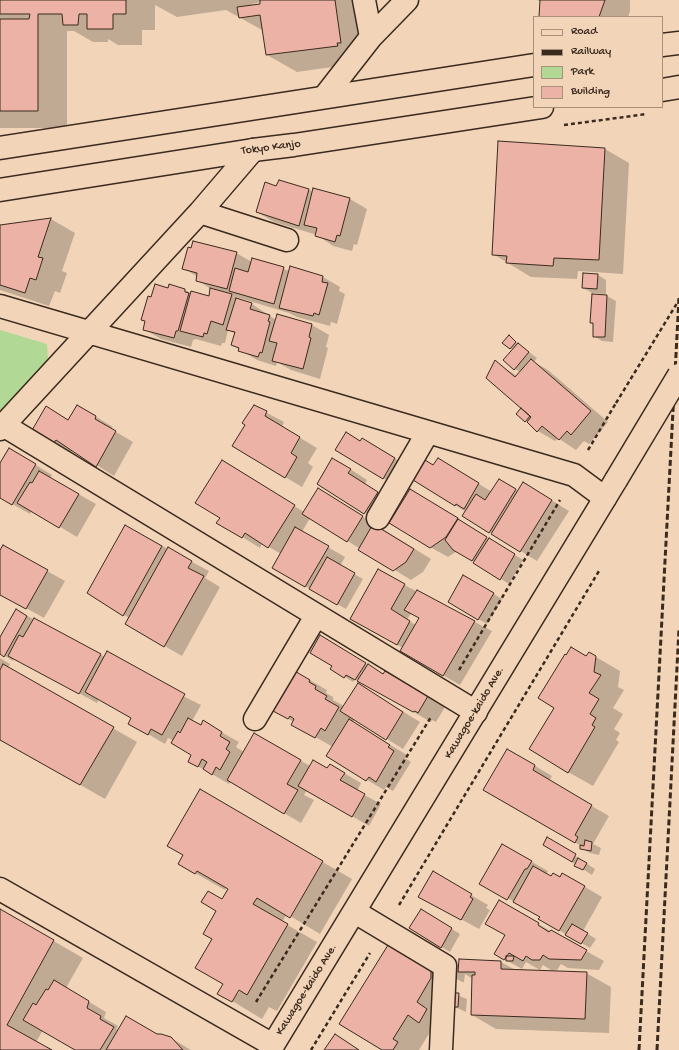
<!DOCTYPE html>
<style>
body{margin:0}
#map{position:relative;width:679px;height:1050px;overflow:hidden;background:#f2d5b9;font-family:"Gochi Hand",sans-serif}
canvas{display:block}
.legend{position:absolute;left:533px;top:16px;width:130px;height:92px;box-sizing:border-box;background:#f2d5b9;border:1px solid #a9917b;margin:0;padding:5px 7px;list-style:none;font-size:12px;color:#3b2a1e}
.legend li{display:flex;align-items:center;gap:8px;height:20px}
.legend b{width:20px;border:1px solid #a9917b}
</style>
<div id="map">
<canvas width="679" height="1050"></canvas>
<ul class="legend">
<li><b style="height:5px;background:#f2d5b9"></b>Road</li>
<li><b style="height:5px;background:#3b2a1e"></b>Railway</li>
<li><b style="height:11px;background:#b1d995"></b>Park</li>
<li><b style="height:11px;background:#ebb2a5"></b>Building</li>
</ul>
</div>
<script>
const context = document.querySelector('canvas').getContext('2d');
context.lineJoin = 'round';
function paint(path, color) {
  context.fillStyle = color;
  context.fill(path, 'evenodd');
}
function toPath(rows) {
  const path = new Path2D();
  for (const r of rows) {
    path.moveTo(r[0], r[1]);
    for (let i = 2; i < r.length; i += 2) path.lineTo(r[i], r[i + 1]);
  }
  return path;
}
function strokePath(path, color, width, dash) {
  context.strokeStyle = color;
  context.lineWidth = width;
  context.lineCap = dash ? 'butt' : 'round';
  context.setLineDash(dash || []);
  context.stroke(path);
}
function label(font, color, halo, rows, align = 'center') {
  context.font = font + ' "Gochi Hand",sans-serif';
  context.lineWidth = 3.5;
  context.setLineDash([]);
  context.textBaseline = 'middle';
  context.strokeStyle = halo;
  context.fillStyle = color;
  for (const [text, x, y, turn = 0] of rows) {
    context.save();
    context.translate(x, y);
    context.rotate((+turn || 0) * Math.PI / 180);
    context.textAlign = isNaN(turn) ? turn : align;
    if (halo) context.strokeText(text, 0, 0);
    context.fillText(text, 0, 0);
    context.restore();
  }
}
const green = toPath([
 [0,330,47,344,48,360,0,411]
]);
const shadow = toPath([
 [0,0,362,0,370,60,367,60,367,62,297,72,267,55,264,31,226,10,177,17,155,5,155,30,142,30,142,45,118,45,108,39,108,42,93,42,74,31,67,31,67,128,0,128],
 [261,2,261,5,252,6,252,4],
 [537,0,630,0,630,11,628,17,541,17,541,2],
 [605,149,629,163,623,274,578,271,577,279,531,277,493,254],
 [277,187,308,189,313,192,350,199,367,209,357,245,354,244,352,251,333,246,317,235,274,222,257,212],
 [51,219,75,233,62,271,67,273,60,293,55,291,49,306,0,290,0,226],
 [236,253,252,262,253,259,289,271,290,267,323,277,340,287,339,291,345,294,337,324,331,322,330,326,297,317,289,313,233,296,252,304,276,320,278,315,312,325,329,335,326,347,328,348,320,379,291,370,277,362,276,366,257,360,232,345,236,334,228,330,225,343,222,343,221,346,196,339,193,340,191,347,161,339,144,329,152,299,169,289,185,290,191,293,209,297,211,289,197,280,198,277,183,268],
 [598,275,606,280,606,294,592,293,583,288],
 [607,296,616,301,613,342,602,341,594,336,594,324,591,322],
 [509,337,537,358,534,362,548,370,608,422,589,444,584,441,576,450,558,438,555,441,538,431,526,421,525,412,495,362,517,376,520,372,515,369,513,350,504,343],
 [78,406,113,427,111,429,133,442,114,476,73,450,70,454,32,432,69,421],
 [254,406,284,422,282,427,317,448,308,463,313,467,302,487,233,446,246,425],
 [10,449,52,475,50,478,96,504,77,537,32,510,30,514,0,497,0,464],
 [379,449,412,469,400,488,383,478],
 [434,466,455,469,492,492,499,480,518,491,540,493,569,511,537,561,464,516,466,512,455,505],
 [350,469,367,480,365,484,395,503,382,523,318,483],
 [240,472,304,512,336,500,431,559,423,572,411,580,310,518,302,532,345,557,340,566,363,579,346,609,273,568,281,554,262,543,260,548,218,522],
 [427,500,523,560,509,584,457,551,448,557,430,547],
 [125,526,209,571,205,578,220,587,182,656,126,624,129,618,88,593],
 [0,552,47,571,65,581,44,618,0,594],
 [378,571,492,631,460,685,401,651,403,648,351,619],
 [411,613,420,618,416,625,407,620],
 [464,576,502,599,487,624,449,602],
 [16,610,105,657,201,705,192,721,201,726,203,722,239,742,236,747,244,752,255,734,310,766,327,770,330,765,361,783,357,791,381,804,369,826,307,790,304,795,314,800,301,823,231,782,229,784,189,761,192,754,174,741,168,738,165,744,146,733,132,718,99,699,97,703,14,658,13,661,0,653,0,639],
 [329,641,384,675,386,672,445,707,436,722,432,720,431,722,355,679,353,682,345,677,333,666],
 [589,653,620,671,618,687,624,690,613,708,623,714,614,729,620,733,616,740,619,742,593,786,568,772,587,658],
 [0,658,10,664,8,668,137,742,105,799,0,739],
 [294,671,327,690,326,693,333,697,333,700,344,706,358,684,420,722,403,749,355,719,353,722,407,755,405,758,411,762,393,791,386,787,384,790,327,756,333,747,292,724,294,722,274,711],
 [508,750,552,776,549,781,609,816,593,844,601,848,599,855,590,853,581,848,581,846,485,790],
 [200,791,352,879,320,934,287,914,282,922,317,942,277,1011,269,1007,262,1019,219,993,224,984,213,939,223,900,230,889,226,887,225,890,179,864,184,855],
 [241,985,242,986,238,994,236,993],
 [548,838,595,869,592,875,544,844],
 [502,845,548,871,546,875,551,877,560,879,563,874,602,897,583,931,596,939,590,948,539,919,541,916,481,884],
 [433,873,488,905,486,908,490,910,479,929,437,906],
 [499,902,604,961,599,970,568,968,561,964,557,970,551,970,543,965,540,970,526,962,522,969,495,954,506,935],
 [0,910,83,958,66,988,106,1012,104,1018,118,1026,116,1029,171,1038,191,1050,77,1050,43,1030,36,1042,50,1050,0,1050],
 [421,910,460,934,450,952,410,928],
 [388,946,455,986,455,994,467,999,466,1012,453,1006,432,1029,419,1050,384,1050],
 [501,962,517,971,586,973,611,987,609,1033,496,1029,472,1015,473,979,465,974,464,982,462,982,453,977,454,963,459,965]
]);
const building = toPath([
 [0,0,126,0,126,14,113,14,113,29,87,29,87,14,79,14,78,25,63,25,62,14,38,14,38,111,0,111,0,19,29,19,30,14,0,14,0,0],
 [260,0,335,0,341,43,337,43,338,46,266,55,260,15,239,18,237,7,260,4,260,0],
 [540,0,605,0,599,17,539,17,540,0],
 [498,141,605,148,599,260,554,258,553,266,506,263,507,256,492,255,498,141],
 [279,180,309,189,299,226,256,212,265,182,276,186,279,180],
 [313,188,350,198,340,236,337,235,335,242,315,236,317,228,304,225,313,188],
 [51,218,38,257,43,258,36,280,30,278,25,293,0,285,0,225,51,218],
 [193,241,237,252,227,289,196,281,197,273,182,269,188,247,191,248,193,241],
 [252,258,284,267,274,304,229,291,235,268,248,272,252,258],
 [290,266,323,276,322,282,328,283,319,315,314,313,313,316,279,308,290,266],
 [583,273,598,274,597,289,582,288,583,273],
 [155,284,168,288,169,284,185,289,185,292,189,293,178,331,176,331,174,338,143,330,145,321,141,320,148,296,151,297,155,284],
 [210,288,232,294,223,325,211,321,207,334,204,333,203,337,180,331,191,291,209,296,210,288],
 [592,294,607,295,605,337,593,337,593,323,590,323,592,294],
 [236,298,252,303,250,309,270,315,268,321,270,322,262,353,260,352,258,357,238,351,239,348,231,345,235,332,226,330,236,298],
 [277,314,312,324,309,337,311,338,303,369,272,361,277,343,269,341,277,314],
 [509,335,516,342,510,349,502,343,509,335],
 [518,343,529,352,514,370,503,360,518,343],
 [531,359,591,411,571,435,567,431,559,440,542,426,537,432,527,422,531,417,486,378,495,360,515,377,531,359],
 [77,405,96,416,95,419,116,431,96,467,56,440,52,445,31,432,46,406,68,420,77,405],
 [254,405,267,411,265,416,300,437,291,453,297,457,285,478,232,446,245,425,242,423,254,405],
 [521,408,530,416,525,422,516,414,521,408],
 [346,432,360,441,362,438,395,458,383,479,335,450,346,432],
 [9,448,36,464,12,505,0,498,0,463,9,448],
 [332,458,351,469,348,473,378,492,364,514,317,484,332,458],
 [438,458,479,483,464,509,456,504,455,506,413,480,425,460,433,465,438,458],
 [222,460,295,505,268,548,245,533,242,538,216,523,220,518,195,503,222,460],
 [39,471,79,494,59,528,17,503,30,482,32,483,39,471],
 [499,479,516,489,489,533,462,516,476,494,485,500,499,479],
 [523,482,552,500,520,552,491,534,523,482],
 [318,488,363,516,347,542,302,514,318,488],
 [410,489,458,518,446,537,430,548,389,523,410,489],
 [458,519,487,537,472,561,453,550,445,540,458,519],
 [373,524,414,549,406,562,393,571,358,550,373,524],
 [125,525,162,546,123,616,87,593,125,525],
 [295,527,329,546,305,587,272,568,295,527],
 [489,538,515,554,500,580,473,563,489,538],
 [3,545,48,570,26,609,0,595,0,550,3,545],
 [168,547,192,561,188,568,204,576,164,647,125,624,168,547],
 [327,557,355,573,337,605,309,589,327,557],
 [378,569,405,584,391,609,410,621,397,645,350,619,378,569],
 [463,575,494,593,478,620,448,602,463,575],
 [417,590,475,621,443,676,400,651,419,618,404,610,417,590],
 [16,609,27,616,4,657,0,654,0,637,16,609],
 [34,618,101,654,79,694,8,656,19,635,23,637,34,618],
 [320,635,366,663,355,680,346,675,344,678,330,669,332,666,310,653,320,635],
 [571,647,586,656,589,652,596,656,594,672,601,675,589,693,599,699,590,714,596,718,592,725,595,727,568,773,529,749,554,708,538,698,565,654,566,655,571,647],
 [107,651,185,694,162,735,151,729,148,735,128,724,131,718,85,692,107,651],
 [3,664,114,727,80,785,0,740,0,670,3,664],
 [368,664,383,674,385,671,428,696,418,713,415,711,413,712,357,681,368,664],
 [293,670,310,680,309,682,316,686,315,689,327,696,325,699,339,707,325,731,321,728,315,738,291,725,294,719,290,716,288,719,273,711,275,707,273,706,293,670],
 [358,683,403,712,386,740,340,711,358,683],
 [188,718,201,725,203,720,222,732,220,736,230,742,226,749,230,752,220,770,216,767,212,775,203,769,207,762,202,759,198,767,188,762,191,755,171,743,178,731,180,733,188,718],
 [349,719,390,745,388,747,394,751,376,782,369,777,366,781,326,756,349,719],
 [254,733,301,760,287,784,298,790,284,814,227,780,254,733],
 [507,749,535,765,533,770,592,805,575,835,578,837,575,843,483,790,507,749],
 [313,760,327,768,330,764,345,773,340,780,365,794,352,817,298,786,313,760],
 [200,789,323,861,290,918,257,898,253,904,288,924,247,995,239,990,232,1002,217,994,223,984,195,968,212,939,203,934,216,911,201,902,208,891,222,899,228,889,197,871,195,874,178,864,183,855,167,846,200,789],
 [547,837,576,854,572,862,543,845,547,837],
 [585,840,592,842,591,851,580,849,580,845,584,846,585,840],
 [502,844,532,861,527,869,525,869,507,900,479,884,502,844],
 [578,858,587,863,583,870,574,866,578,858],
 [533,866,551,876,553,873,560,877,562,873,585,886,559,931,538,919,540,917,513,902,533,866],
 [433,871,472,894,470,897,473,899,461,920,418,897,433,871],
 [499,900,539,923,538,925,549,932,551,930,587,950,581,960,549,959,543,955,540,960,532,960,526,956,523,961,509,953,504,960,494,954,505,935,485,924,499,900],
 [0,909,54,940,7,1025,52,1050,0,1050,0,909],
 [421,909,452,928,441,948,409,928,421,909],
 [572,924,588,933,581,944,565,935,572,924],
 [388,945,431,971,431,978,417,1002,427,1009,419,1023,408,1015,393,1039,398,1042,393,1050,382,1050,339,1024,388,945],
 [506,956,514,956,513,961,506,961,506,956],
 [459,959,501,961,501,969,587,972,585,1019,471,1015,472,975,475,975,475,972,458,972,459,959],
 [54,980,89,1001,87,1008,101,1016,100,1019,114,1027,100,1050,75,1050,23,1020,33,1003,36,1005,46,989,48,990,54,980],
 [453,993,459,993,458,1007,452,1007,453,993],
 [126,1016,157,1034,161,1034,171,1037,183,1050,106,1050,126,1016],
 [335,1034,359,1050,324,1050,335,1034]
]);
const path = toPath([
 [564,125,647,114],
 [588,450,616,403],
 [459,670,560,500],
 [399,905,599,571],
 [256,1002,431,717],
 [311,1050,370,953]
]);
const minor = toPath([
 [364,0,371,37],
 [325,96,371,37,407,0],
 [200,212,287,240],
 [0,306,574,475,605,498],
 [3,425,476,712],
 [0,429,200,212,253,150],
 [378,518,428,432],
 [255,719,316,616],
 [0,889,273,1045],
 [355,912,445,966,441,1050]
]);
const major = toPath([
 [270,1050,616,480]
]);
const highway = toPath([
 [662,45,679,43],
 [662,90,679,87],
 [0,148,534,65],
 [0,190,253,150,294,145,542,107]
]);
const rail = toPath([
 [639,1050,679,298],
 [657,1050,679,629]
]);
const pathBridge = toPath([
 [616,403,679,300]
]);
const majorBridge = toPath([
 [616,480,679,375]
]);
const streetNames = [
 ["Tokyo Kanjo",271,148,-7],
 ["Kawagoe-kaido Ave.",475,713,-59],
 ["Kawagoe-kaido Ave.",307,990,-58]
];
paint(green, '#b1d995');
paint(shadow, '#0003');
paint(building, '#ebb2a5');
strokePath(building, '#3b2a1e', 1);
strokePath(minor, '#3b2a1e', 25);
strokePath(major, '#3b2a1e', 25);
strokePath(highway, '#3b2a1e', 25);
strokePath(path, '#3b2a1e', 2.5, [4, 3]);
strokePath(minor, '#f2d5b9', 22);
strokePath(major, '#f2d5b9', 22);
strokePath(highway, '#f2d5b9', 22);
strokePath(rail, '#3b2a1e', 3, [6, 3]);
strokePath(majorBridge, '#3b2a1e', 25, []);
strokePath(pathBridge, '#3b2a1e', 2.5, [4, 3]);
strokePath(majorBridge, '#f2d5b9', 22);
label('12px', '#3b2a1e', '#f2d5b9', streetNames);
</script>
